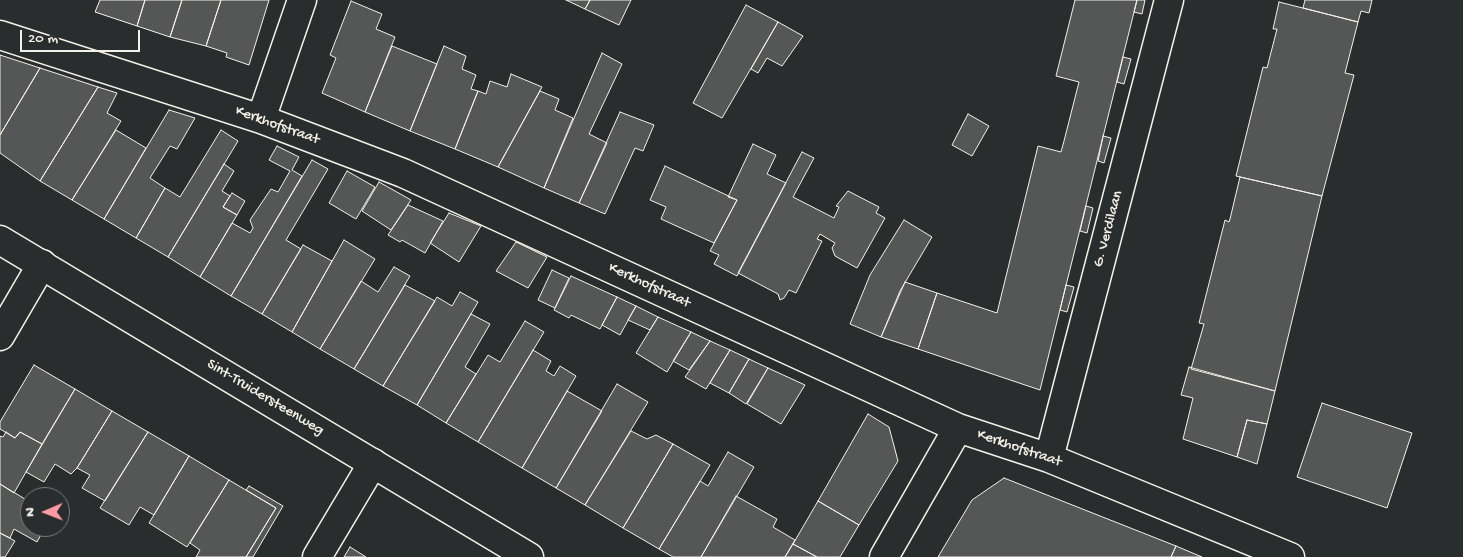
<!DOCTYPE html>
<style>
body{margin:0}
#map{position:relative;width:1463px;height:557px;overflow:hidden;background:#2a2d2e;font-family:"Gochi Hand",sans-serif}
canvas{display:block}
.north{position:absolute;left:20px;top:487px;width:50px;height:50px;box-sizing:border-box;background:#2a2d2e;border:1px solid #7b7b78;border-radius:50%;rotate:269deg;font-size:14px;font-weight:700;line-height:20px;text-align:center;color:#f4f1e8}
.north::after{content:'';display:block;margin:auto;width:18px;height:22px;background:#ff9aa2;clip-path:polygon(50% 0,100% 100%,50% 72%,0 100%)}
.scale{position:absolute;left:20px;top:30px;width:120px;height:22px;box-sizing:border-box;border:2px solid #f4f1e8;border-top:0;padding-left:6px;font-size:15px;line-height:18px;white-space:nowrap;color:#f4f1e8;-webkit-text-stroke:4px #2a2d2e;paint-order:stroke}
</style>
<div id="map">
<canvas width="1463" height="557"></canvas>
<div class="north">N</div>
<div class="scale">20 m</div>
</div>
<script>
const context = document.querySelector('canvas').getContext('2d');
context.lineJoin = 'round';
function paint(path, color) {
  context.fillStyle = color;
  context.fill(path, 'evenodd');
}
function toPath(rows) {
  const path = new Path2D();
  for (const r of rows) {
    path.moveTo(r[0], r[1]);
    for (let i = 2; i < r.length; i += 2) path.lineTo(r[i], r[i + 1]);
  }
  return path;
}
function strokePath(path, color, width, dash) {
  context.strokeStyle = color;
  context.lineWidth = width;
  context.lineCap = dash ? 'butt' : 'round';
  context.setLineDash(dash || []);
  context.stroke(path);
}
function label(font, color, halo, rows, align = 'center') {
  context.font = font + ' "Gochi Hand",sans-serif';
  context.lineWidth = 4;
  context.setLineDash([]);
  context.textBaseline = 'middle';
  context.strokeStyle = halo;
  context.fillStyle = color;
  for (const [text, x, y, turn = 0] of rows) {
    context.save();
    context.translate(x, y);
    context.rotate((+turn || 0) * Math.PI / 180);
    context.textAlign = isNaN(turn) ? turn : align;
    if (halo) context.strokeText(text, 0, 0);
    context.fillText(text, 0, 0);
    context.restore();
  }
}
const building = toPath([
 [100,0,145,0,137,26,95,12,100,0],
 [145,0,182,0,170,37,137,26,145,0],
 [182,0,221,0,206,46,170,37,182,0],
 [221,0,269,0,249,65,226,57,227,53,206,46,221,0],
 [566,0,590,0,585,9,566,0],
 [590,0,631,0,619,25,585,9,590,0],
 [1075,0,1137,0,1040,390,918,349,937,293,997,313,1038,146,1061,152,1064,141,1079,82,1056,76,1075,0],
 [1137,0,1145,0,1142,14,1134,12,1137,0],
 [1305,0,1372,0,1369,13,1361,11,1358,22,1303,8,1305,0],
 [351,1,382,14,376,29,395,37,365,112,322,93,336,58,330,55,351,1],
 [1279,2,1358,22,1345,73,1354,75,1322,196,1236,176,1263,67,1267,68,1277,29,1273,29,1279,2],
 [746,5,778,22,722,118,693,103,746,5],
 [778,22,803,36,782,66,767,58,758,73,751,69,778,22],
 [392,46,437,64,410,131,365,112,392,46],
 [444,46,466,56,462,69,476,75,471,89,478,91,455,149,410,131,444,46],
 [602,53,622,64,589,134,607,143,579,203,544,188,602,53],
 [0,55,40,68,0,135,0,55],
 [1123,57,1131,59,1124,84,1117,82,1123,57],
 [40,68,98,87,40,181,0,153,0,135,40,68],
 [511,74,542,87,498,167,455,149,478,91,486,94,490,81,507,87,511,74],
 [98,87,117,93,107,113,121,121,72,200,40,181,98,87],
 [540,91,559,99,555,110,573,118,544,188,498,167,540,91],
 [169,110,195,118,177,149,170,146,150,178,165,188,136,238,104,219,169,110],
 [620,112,654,125,643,151,635,148,605,214,579,203,620,112],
 [968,114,989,126,972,156,952,145,968,114],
 [116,130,146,148,104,219,72,200,116,130],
 [221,130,238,141,168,257,136,238,165,188,180,197,221,130],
 [1103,136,1111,138,1104,163,1098,161,1103,136],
 [753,144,776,155,767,174,786,183,737,276,714,264,719,255,710,251,737,200,728,197,753,144],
 [277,146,299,157,292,170,302,176,231,296,200,277,232,223,250,233,253,228,250,220,271,189,278,192,290,171,269,160,277,146],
 [802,152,814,158,793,197,834,218,839,207,836,206,848,191,879,207,876,213,885,218,857,268,835,256,832,248,835,243,820,234,817,239,822,241,796,293,789,290,784,298,780,300,778,294,738,273,802,152],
 [312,160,328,169,286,240,301,249,262,314,231,296,312,160],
 [224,164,234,171,222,191,230,196,223,207,237,215,200,277,168,257,224,164],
 [665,166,737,200,714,243,661,219,666,207,650,200,665,166],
 [347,171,375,187,356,219,329,203,347,171],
 [1240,177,1322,196,1275,391,1191,369,1204,324,1199,323,1225,220,1229,222,1230,219,1240,177],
 [379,182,411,200,391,230,362,211,379,182],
 [232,193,245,201,237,215,223,207,232,193],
 [408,205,443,221,425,253,402,240,400,242,388,235,408,205],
 [1086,206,1093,208,1087,233,1080,231,1086,206],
 [449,213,481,226,459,262,430,243,449,213],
 [904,220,932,237,900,291,881,337,850,324,870,275,904,220],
 [344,240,375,259,320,349,292,332,344,240],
 [516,242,547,257,528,288,496,271,516,242],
 [303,245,332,261,292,332,262,314,303,245],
 [394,267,410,276,354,369,320,349,361,281,378,292,394,267],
 [552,270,569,278,555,308,538,300,552,270],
 [571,276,617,297,600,329,571,315,569,318,554,310,571,276],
 [905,282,937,293,918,349,881,337,905,282],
 [405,285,435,301,383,386,354,369,405,285],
 [1066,285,1074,287,1067,312,1060,310,1066,285],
 [460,292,478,302,417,405,383,386,437,297,452,306,460,292],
 [617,297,636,306,620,335,602,325,617,297],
 [636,306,658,317,650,330,628,320,636,306],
 [471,314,490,324,465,367,476,374,446,423,417,405,471,314],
 [658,317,691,332,667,372,636,353,658,317],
 [525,321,544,332,478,442,446,423,488,355,500,362,525,321],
 [691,332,710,341,689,370,673,361,691,332],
 [710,341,730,350,706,389,685,377,710,341],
 [533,350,551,361,546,371,554,376,560,366,576,376,522,468,478,442,533,350],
 [730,350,749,359,729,393,710,383,730,350],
 [749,359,768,368,746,404,729,393,749,359],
 [34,365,75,389,42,444,20,432,15,438,0,429,0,422,34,365],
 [1189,367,1275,391,1267,424,1247,420,1237,457,1183,439,1193,398,1181,395,1189,367],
 [768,368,805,385,781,424,747,404,768,368],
 [617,384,648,402,585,505,556,488,617,384],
 [75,389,112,411,77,468,71,474,55,464,44,482,26,472,75,389],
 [567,391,602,411,556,488,522,468,567,391],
 [1322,403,1412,433,1387,508,1297,477,1322,403],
 [112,411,148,432,105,501,82,488,90,475,77,468,112,411],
 [868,414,889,427,898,461,859,525,818,501,868,414],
 [1247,420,1267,424,1257,464,1237,457,1247,420],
 [631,431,647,439,656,435,673,444,623,528,585,505,631,431],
 [6,432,15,438,20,432,42,444,14,493,0,484,0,436,3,437,6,432],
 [148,432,189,456,154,515,140,507,129,525,100,508,148,432],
 [673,444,710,465,659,549,623,528,673,444],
 [728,452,754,467,701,557,673,557,659,549,700,481,708,486,728,452],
 [189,456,229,480,187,547,149,523,189,456],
 [1004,478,1176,546,1171,557,938,557,972,500,1004,478],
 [229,480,276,508,246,557,196,557,200,550,190,543,229,480],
 [0,484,30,502,30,527,45,527,37,542,14,529,10,538,0,533,0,484],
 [249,486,283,506,253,557,246,557,276,508,246,490,249,486],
 [736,496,777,519,773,527,795,540,785,557,701,557,736,496],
 [818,501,859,525,840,557,817,557,793,544,818,501],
 [0,533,15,541,5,557,0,557,0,533],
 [793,544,817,557,785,557,793,544],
 [1176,546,1202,557,1171,557,1176,546],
 [350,547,366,557,344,557,350,547]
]);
const minor = toPath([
 [0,35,261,119,403,173,958,428,1049,458,1290,557],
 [261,119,302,0],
 [0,336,42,264],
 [1049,458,1169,0],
 [317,557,373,463],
 [884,557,958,428]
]);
const major = toPath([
 [0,240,529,557]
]);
const streetNames = [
 ["Kerkhofstraat",277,126,20],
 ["G. Verdilaan",1109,229,-75],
 ["Kerkhofstraat",649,286,25],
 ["Sint-Truidersteenweg",265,398,31],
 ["Kerkhofstraat",1019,449,19]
];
paint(building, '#555756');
strokePath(building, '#f4f1e8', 1);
strokePath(minor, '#f4f1e8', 31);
strokePath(major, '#f4f1e8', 31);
strokePath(minor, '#2a2d2e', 28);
strokePath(major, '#2a2d2e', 28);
label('15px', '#f4f1e8', '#2a2d2e', streetNames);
</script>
